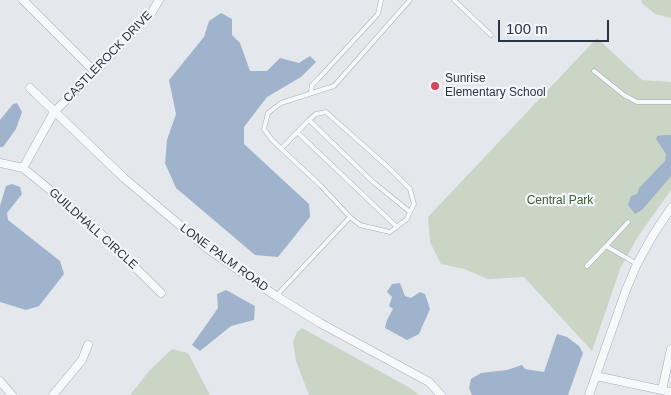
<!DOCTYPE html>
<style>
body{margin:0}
#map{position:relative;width:671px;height:395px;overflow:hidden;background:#e4e7ec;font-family:Arial,sans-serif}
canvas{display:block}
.scale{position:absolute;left:498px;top:20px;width:111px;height:22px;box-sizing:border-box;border:2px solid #2b3445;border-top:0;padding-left:6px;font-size:15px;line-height:18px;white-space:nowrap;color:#2b3445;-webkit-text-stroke:4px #f4f6f9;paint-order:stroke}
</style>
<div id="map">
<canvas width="671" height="395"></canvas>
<div class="scale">100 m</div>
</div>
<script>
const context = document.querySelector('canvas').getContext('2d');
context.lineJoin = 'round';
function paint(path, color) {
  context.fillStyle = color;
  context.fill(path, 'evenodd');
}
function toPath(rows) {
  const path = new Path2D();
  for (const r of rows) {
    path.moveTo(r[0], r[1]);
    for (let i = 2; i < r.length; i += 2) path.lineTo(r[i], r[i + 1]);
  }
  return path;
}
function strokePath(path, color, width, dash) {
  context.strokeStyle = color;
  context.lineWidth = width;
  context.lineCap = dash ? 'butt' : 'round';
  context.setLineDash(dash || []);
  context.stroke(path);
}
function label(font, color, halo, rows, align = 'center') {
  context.font = font + ' Arial,sans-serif';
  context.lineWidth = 4.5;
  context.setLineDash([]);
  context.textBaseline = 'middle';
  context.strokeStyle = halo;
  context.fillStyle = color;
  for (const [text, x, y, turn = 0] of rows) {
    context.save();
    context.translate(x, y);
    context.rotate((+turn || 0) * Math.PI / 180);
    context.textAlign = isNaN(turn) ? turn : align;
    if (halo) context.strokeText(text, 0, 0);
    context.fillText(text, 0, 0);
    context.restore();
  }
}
const green = toPath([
 [641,0,671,0,671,18,655,14,642,3],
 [597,38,642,80,671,82,671,190,637,238,620,269,592,351,524,277,488,279,464,269,441,264,430,242,428,217],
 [302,328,410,388,419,395,309,395,296,361,293,342,297,332],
 [172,349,188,353,210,395,130,395,150,370]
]);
const water = toPath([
 [221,13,232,19,232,35,240,43,250,71,267,71,280,58,299,63,310,56,316,62,301,77,267,97,244,127,244,144,309,204,310,217,278,257,255,255,176,188,165,163,167,140,176,114,169,80,204,37,209,21],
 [17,103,22,112,16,129,3,147,0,147,0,120,13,104],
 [664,135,671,135,671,176,642,210,635,214,628,205,631,196,637,194,639,188,665,161,666,154,656,139,657,136],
 [12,184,20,187,22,194,7,213,8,220,60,261,64,274,39,306,26,310,0,302,0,206,6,186],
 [400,283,405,296,411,298,420,292,425,294,430,309,419,334,407,340,385,328,387,320,393,309,389,306,392,297,387,292,392,284],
 [226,290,255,306,254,320,231,326,200,351,192,345,218,308,217,294],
 [557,334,567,337,579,346,583,353,568,395,472,395,469,388,471,379,481,373,507,370,522,365,525,369,544,372]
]);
const lane = toPath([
 [410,0,334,86,281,103,268,113,264,129,272,140,321,186,350,217,360,225,390,232,407,219,410,212],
 [454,0,491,35],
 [594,71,624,95,637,102,671,102],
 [311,92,312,85,319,78,378,14,381,0],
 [297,132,397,227],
 [282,148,309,120,316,114,326,112,389,168,410,189,414,204,410,212,373,182,309,120],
 [628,222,606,246,637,264],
 [587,266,606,246],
 [276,296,350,217]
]);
const street = toPath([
 [23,0,95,72],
 [30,88,124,178,208,249,276,296,320,323,429,382,441,395],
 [0,163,23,168,87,220,161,293],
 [23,168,54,112,95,72,152,12,159,0],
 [596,376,671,392],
 [0,381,12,395],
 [662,390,671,349],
 [53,395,82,360,88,345],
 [589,395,626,290,637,264,653,235,671,208]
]);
const markers = [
 [435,86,5,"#d1495b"]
];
const streetNames = [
 ["CASTLEROCK DRIVE",108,57,-46],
 ["GUILDHALL CIRCLE",93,229,42],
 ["LONE PALM ROAD",224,258,36]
];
const poiNames = [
 ["Sunrise",445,79],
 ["Elementary School",445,93]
];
const parkNames = [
 ["Central Park",560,201]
];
paint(green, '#c9d6c5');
paint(water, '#9fb4cc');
strokePath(lane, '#a9aeb7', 5);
strokePath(street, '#a9aeb7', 9);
strokePath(lane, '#f7f8fa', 4);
strokePath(street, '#f7f8fa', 8);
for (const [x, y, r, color] of markers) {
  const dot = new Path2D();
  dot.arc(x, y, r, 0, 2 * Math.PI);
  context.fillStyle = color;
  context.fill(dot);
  strokePath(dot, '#f4f6f9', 2);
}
label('12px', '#2b3445', '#f4f6f9', streetNames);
label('12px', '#2b3445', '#f4f6f9', poiNames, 'left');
label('12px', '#3f6138', '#f4f6f9', parkNames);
</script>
